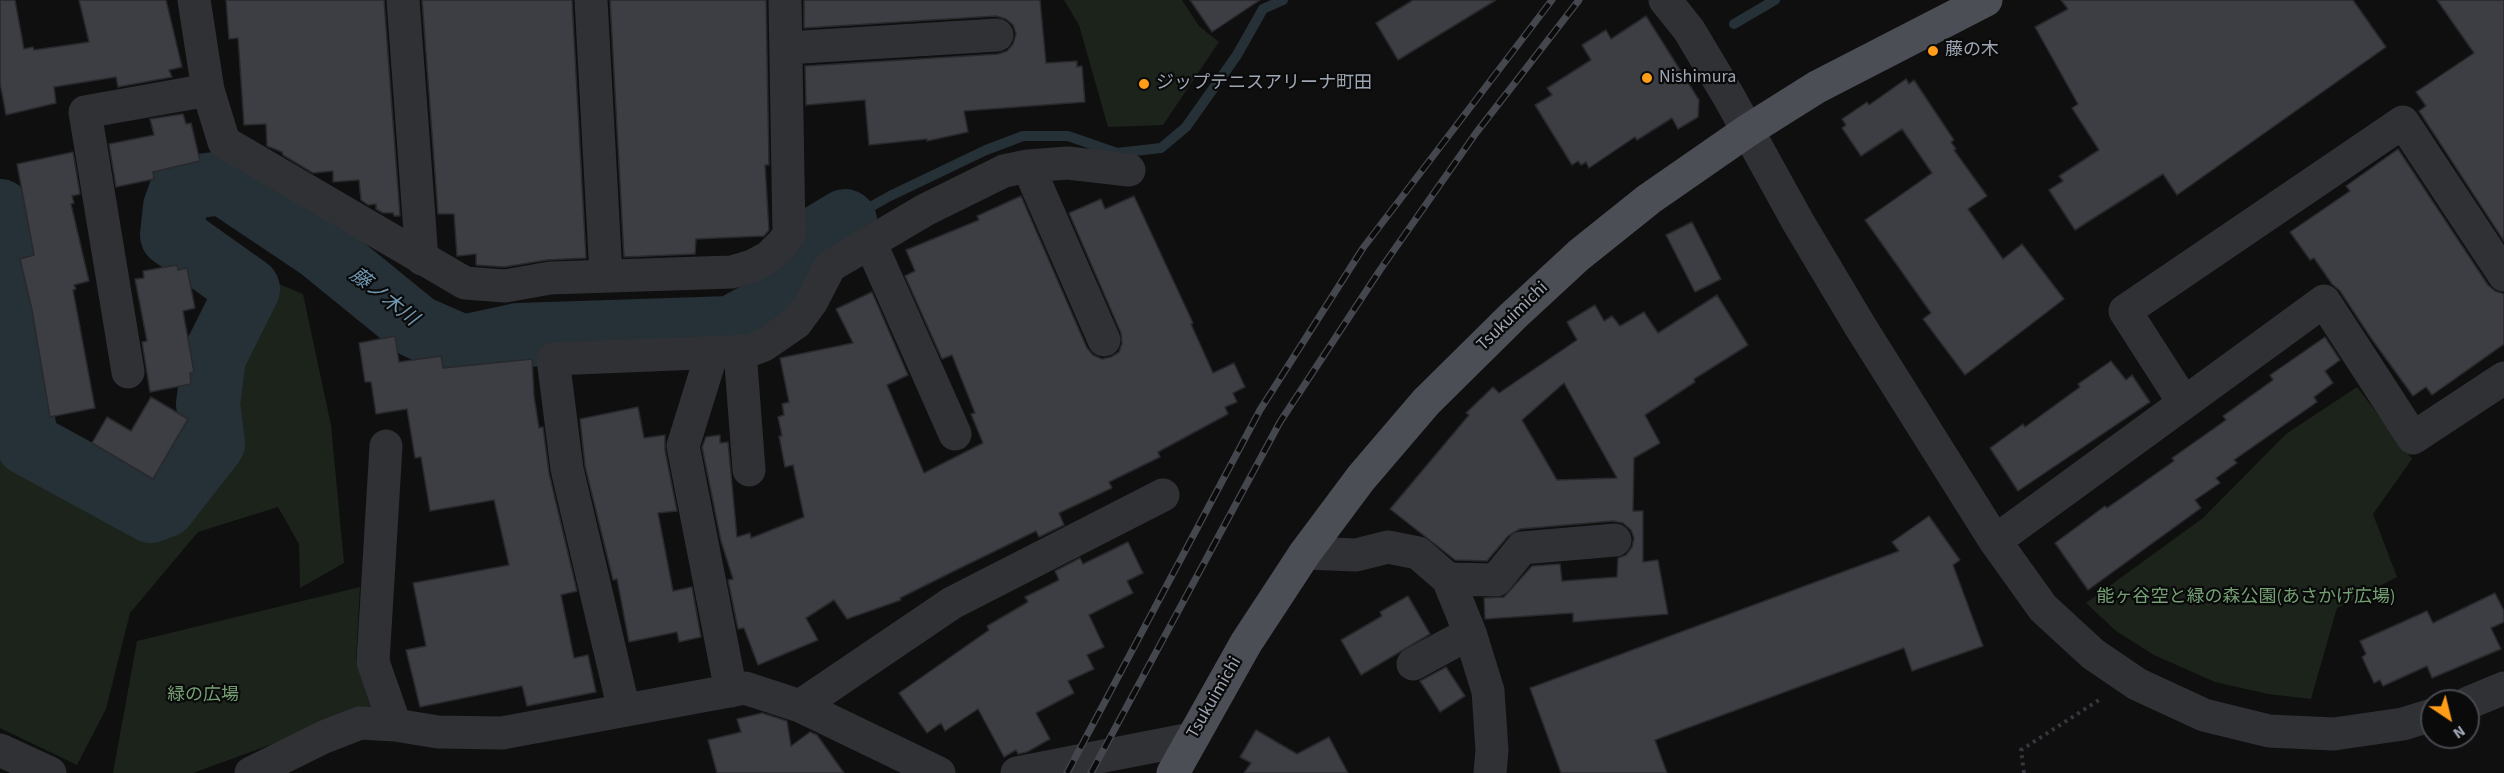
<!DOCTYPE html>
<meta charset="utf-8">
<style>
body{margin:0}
#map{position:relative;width:2504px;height:773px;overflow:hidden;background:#0f0f10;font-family:"Source Sans 3",sans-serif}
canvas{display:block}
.north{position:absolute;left:2420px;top:689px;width:60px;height:60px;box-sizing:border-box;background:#0a0a0b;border:2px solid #45484e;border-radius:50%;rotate:145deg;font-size:16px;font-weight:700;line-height:24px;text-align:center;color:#9ea6b3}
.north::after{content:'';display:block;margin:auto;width:21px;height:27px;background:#ff9d18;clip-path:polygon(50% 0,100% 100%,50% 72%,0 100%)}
</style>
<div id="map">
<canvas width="2504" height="773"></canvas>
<div class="north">N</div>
</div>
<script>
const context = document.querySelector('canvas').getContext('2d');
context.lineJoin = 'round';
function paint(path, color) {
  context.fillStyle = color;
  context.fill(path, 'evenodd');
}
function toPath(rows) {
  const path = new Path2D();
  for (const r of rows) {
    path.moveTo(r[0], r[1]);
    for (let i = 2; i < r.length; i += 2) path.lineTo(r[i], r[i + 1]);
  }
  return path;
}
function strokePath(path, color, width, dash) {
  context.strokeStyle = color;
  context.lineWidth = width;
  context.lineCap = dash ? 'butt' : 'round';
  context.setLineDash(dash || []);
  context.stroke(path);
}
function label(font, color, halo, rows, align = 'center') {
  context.font = font + ' "Source Sans 3","Noto Sans JP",sans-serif';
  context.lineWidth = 4.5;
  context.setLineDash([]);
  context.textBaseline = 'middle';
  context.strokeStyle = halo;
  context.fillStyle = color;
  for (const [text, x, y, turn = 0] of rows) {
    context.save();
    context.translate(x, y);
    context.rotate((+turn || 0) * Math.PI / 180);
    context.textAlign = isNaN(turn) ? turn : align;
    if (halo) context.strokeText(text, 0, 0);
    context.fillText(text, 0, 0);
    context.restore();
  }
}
const green = toPath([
 [1064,0,1182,0,1199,26,1219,42,1163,125,1108,127,1079,25],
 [272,281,303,294,331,425,344,563,300,588,299,544,278,507,198,532,130,613,106,709,77,765,0,728,0,356,28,449,102,491,137,507,153,532,220,461,247,355],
 [2357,387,2412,459,2373,514,2397,577,2337,608,2311,699,2268,694,2215,682,2154,655,2116,631,2086,603,2203,518,2286,434],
 [360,587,356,662,377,706,193,773,113,773,137,641]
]);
const stream = toPath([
 [1734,24,1775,0],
 [845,221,890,196,986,150,1023,136,1068,136,1117,153,1161,148,1186,127,1237,55,1263,9,1283,0]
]);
const river = toPath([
 [0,211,5,226,3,328,28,444,151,511,164,506,213,443,208,404,214,357,248,289,172,235,175,207,182,188,223,183,320,248,417,327,463,347,518,335,731,328,764,310,789,287,809,243,845,221]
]);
const building = toPath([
 [0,0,15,0,24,49,33,47,34,50,89,42,79,0,166,0,182,67,169,70,172,77,118,87,116,77,54,87,56,103,6,115,0,83,0,0],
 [226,0,384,0,400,216,394,216,393,213,383,213,376,209,376,204,368,205,361,200,359,180,333,182,333,171,313,173,283,155,282,152,267,146,266,124,244,125,238,38,229,39,226,0],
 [422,0,572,0,586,258,547,260,504,267,476,265,476,254,457,256,454,214,438,214,422,0],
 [610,0,766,0,769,165,765,165,769,230,764,236,696,239,695,254,624,257,610,0],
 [804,0,1040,0,1046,63,1077,61,1077,67,1082,66,1085,102,964,111,968,132,927,141,927,139,869,145,865,100,806,105,805,66,998,54,1007,51,1013,44,1016,34,1013,25,1006,19,996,16,804,28,804,0],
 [1190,0,1260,0,1212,32,1190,0],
 [1413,0,1496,0,1398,60,1376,23,1413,0],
 [2061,0,2353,0,2386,47,2177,195,2163,174,2075,230,2049,190,2063,181,2059,176,2099,150,2072,108,2078,104,2035,27,2068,9,2061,0],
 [2437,0,2504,0,2504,241,2419,111,2426,106,2416,92,2474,53,2437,0],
 [1646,16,1699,100,1698,117,1678,129,1672,118,1637,140,1635,137,1589,168,1586,162,1581,165,1578,161,1572,165,1535,105,1552,95,1547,88,1591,60,1582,45,1606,30,1611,39,1646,16],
 [1906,79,1909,84,1914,80,1954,140,1951,142,1956,149,1954,150,1987,196,1968,209,2003,259,2022,244,2064,299,1965,375,1923,319,1931,313,1865,220,1932,173,1902,129,1861,156,1842,128,1846,125,1842,119,1867,102,1869,105,1906,79],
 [183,114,186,124,191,123,200,161,153,172,154,179,116,187,109,144,154,135,150,119,183,114],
 [2398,149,2488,285,2495,291,2504,294,2504,344,2432,395,2426,387,2413,396,2371,338,2340,291,2332,284,2314,258,2310,260,2290,232,2350,191,2346,186,2398,149],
 [73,152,80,194,72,196,74,203,71,204,89,281,74,285,76,289,73,290,95,408,50,417,32,310,20,259,34,255,17,164,73,152],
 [1021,196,1087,348,1093,355,1102,359,1111,357,1119,352,1122,343,1121,333,1069,213,1101,199,1105,209,1134,196,1193,323,1191,324,1213,373,1234,363,1245,387,1233,393,1237,402,1225,407,1228,414,1158,452,1160,457,1109,482,1112,488,1059,513,1064,525,1039,537,1036,531,950,573,900,598,901,600,847,619,834,600,806,618,818,640,758,665,744,628,738,629,728,580,733,579,721,541,702,447,706,437,720,435,720,443,728,442,737,537,750,533,751,538,804,517,793,465,785,467,779,436,782,436,778,417,784,415,782,404,789,402,780,358,853,343,836,309,872,292,908,375,887,385,924,473,983,443,971,414,975,413,952,355,942,359,905,276,915,271,906,250,979,220,977,216,1021,196],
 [1692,222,1721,279,1695,292,1666,235,1692,222],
 [177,265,178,270,187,268,195,308,183,311,194,372,190,373,191,384,150,392,142,342,147,341,135,279,144,278,143,271,177,265],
 [1717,295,1748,345,1694,379,1695,382,1645,415,1660,443,1634,458,1633,511,1643,511,1643,562,1658,560,1668,614,1573,622,1573,613,1485,619,1484,598,1504,597,1532,566,1560,564,1562,581,1617,577,1618,558,1626,555,1632,547,1634,538,1631,530,1623,523,1613,521,1520,529,1508,536,1487,561,1455,560,1390,509,1469,415,1466,413,1493,387,1499,393,1577,340,1567,322,1595,305,1604,321,1612,316,1620,326,1644,312,1658,333,1717,295],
 [1564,383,1617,478,1557,480,1522,420,1564,383],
 [395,336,399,362,441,356,443,368,532,359,534,396,539,428,543,427,549,473,577,591,561,595,574,658,588,655,596,692,527,706,522,686,420,707,406,650,426,646,413,583,509,565,494,500,430,511,421,457,415,458,407,409,376,414,371,382,365,382,359,343,395,336],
 [2325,337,2340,360,2325,371,2333,383,2314,397,2317,402,2234,460,2237,463,2216,478,2220,483,2195,500,2201,508,2088,590,2055,543,2105,506,2107,508,2174,461,2172,458,2226,420,2223,416,2273,380,2270,375,2325,337],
 [2111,361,2126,380,2132,375,2150,402,2018,491,1990,448,2023,424,2025,427,2080,387,2078,384,2111,361],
 [151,397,188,419,153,479,92,443,107,417,131,431,151,397],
 [638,407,644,438,665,435,665,450,677,511,658,513,673,591,692,587,701,637,679,642,677,632,629,642,617,579,613,580,585,466,580,419,638,407],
 [1929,516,1960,560,1953,565,1983,646,1912,671,1904,648,1655,740,1667,773,1561,773,1530,688,1899,551,1892,542,1929,516],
 [1128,542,1143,573,1127,581,1133,593,1089,615,1104,647,1087,655,1094,669,1068,681,1074,693,1036,713,1050,739,1027,752,1018,754,1016,750,1004,757,978,709,945,731,941,723,927,733,899,693,989,630,987,626,1028,602,1025,597,1059,580,1055,571,1080,558,1083,564,1128,542],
 [2495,593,2504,611,2504,622,2491,628,2501,649,2432,678,2427,666,2383,686,2380,680,2374,683,2362,657,2366,654,2360,641,2427,611,2433,623,2495,593],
 [1408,596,1430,634,1361,675,1341,640,1382,616,1380,612,1408,596],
 [1446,667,1465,696,1440,712,1420,681,1446,667],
 [762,713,787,721,791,746,810,732,817,735,844,773,717,773,708,740,741,732,737,719,762,713],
 [1256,730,1297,754,1329,737,1348,773,1244,773,1251,763,1240,757,1256,730]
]);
const path = toPath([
 [2024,773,2021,750,2099,700]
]);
const minor = toPath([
 [194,0,208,90,224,142,465,283,505,286,550,278,732,272,752,266,769,257,782,244,789,235,785,0],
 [403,0,422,259],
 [591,0,606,275],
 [1665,0,1689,30,1729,97,1798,222,1860,326,1995,541,2043,608,2093,654,2137,684,2204,715,2269,731,2334,734,2403,724,2432,715],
 [786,48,997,35],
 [1028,166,1104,340],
 [870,242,955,434],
 [740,351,749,470],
 [712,353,683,446,731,691],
 [128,372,85,112,208,90],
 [2184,403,2125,311,2403,122,2504,275],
 [386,446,373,662,395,725],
 [1995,541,2324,301,2413,438,2504,378],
 [1305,553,1356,555,1388,547,1418,553,1448,579,1470,633,1488,691,1492,750,1490,773],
 [1448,579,1496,580,1522,548,1615,540],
 [1413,664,1470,633],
 [2468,703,2504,688],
 [800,706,952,603,1163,495],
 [624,710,567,469,553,359,748,351,764,345,796,323,812,301,830,266,925,210,1004,171,1028,166,1068,163,1129,170],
 [0,750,50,773],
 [251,773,324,737,360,723,395,725,438,732,502,733,745,688,800,706,939,773],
 [1017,773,1191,739]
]);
const major = toPath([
 [1173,773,1246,643,1305,553,1361,478,1426,402,1513,316,1579,255,1649,199,1747,131,1817,87,1986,0]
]);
const rail = toPath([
 [1067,773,1260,410,1363,248,1552,0],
 [1091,773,1280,422,1380,270,1476,133,1579,0]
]);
const markers = [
 [1933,51,6,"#ff9d18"],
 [1647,78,6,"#ff9d18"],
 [1144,84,6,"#ff9d18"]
];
const poiNames = [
 ["藤の木",1945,51],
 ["Nishimura",1659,78],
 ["ジップテニスアリーナ町田",1156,84]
];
const streetNames = [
 ["Tsukuimichi",1513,317,-44],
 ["Tsukuimichi",1215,698,-60]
];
const parkNames = [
 ["能ヶ谷空と緑の森公園(あさかげ広場)",2246,598],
 ["緑の広場",203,696]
];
const waterNames = [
 ["藤ノ木川",383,298,38]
];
paint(green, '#1b231b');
strokePath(stream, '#263137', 10);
strokePath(river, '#263137', 64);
paint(building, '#3c3e43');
strokePath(building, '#28292c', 1.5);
strokePath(path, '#35383d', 4, [3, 4.5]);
strokePath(minor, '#2f3135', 33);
strokePath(major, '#4b4e55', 33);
strokePath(rail, '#44474d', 7);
strokePath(rail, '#0a0a0b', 4.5, [14]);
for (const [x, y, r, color] of markers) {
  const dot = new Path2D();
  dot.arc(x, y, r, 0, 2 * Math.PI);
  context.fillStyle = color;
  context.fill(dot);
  strokePath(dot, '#0a0a0b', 2);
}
label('18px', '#9ea6b3', '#0a0a0b', poiNames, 'left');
label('18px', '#9ea6b3', '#0a0a0b', streetNames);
label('18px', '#74a073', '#0a0a0b', parkNames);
label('italic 20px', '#7199b2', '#0a0a0b', waterNames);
</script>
